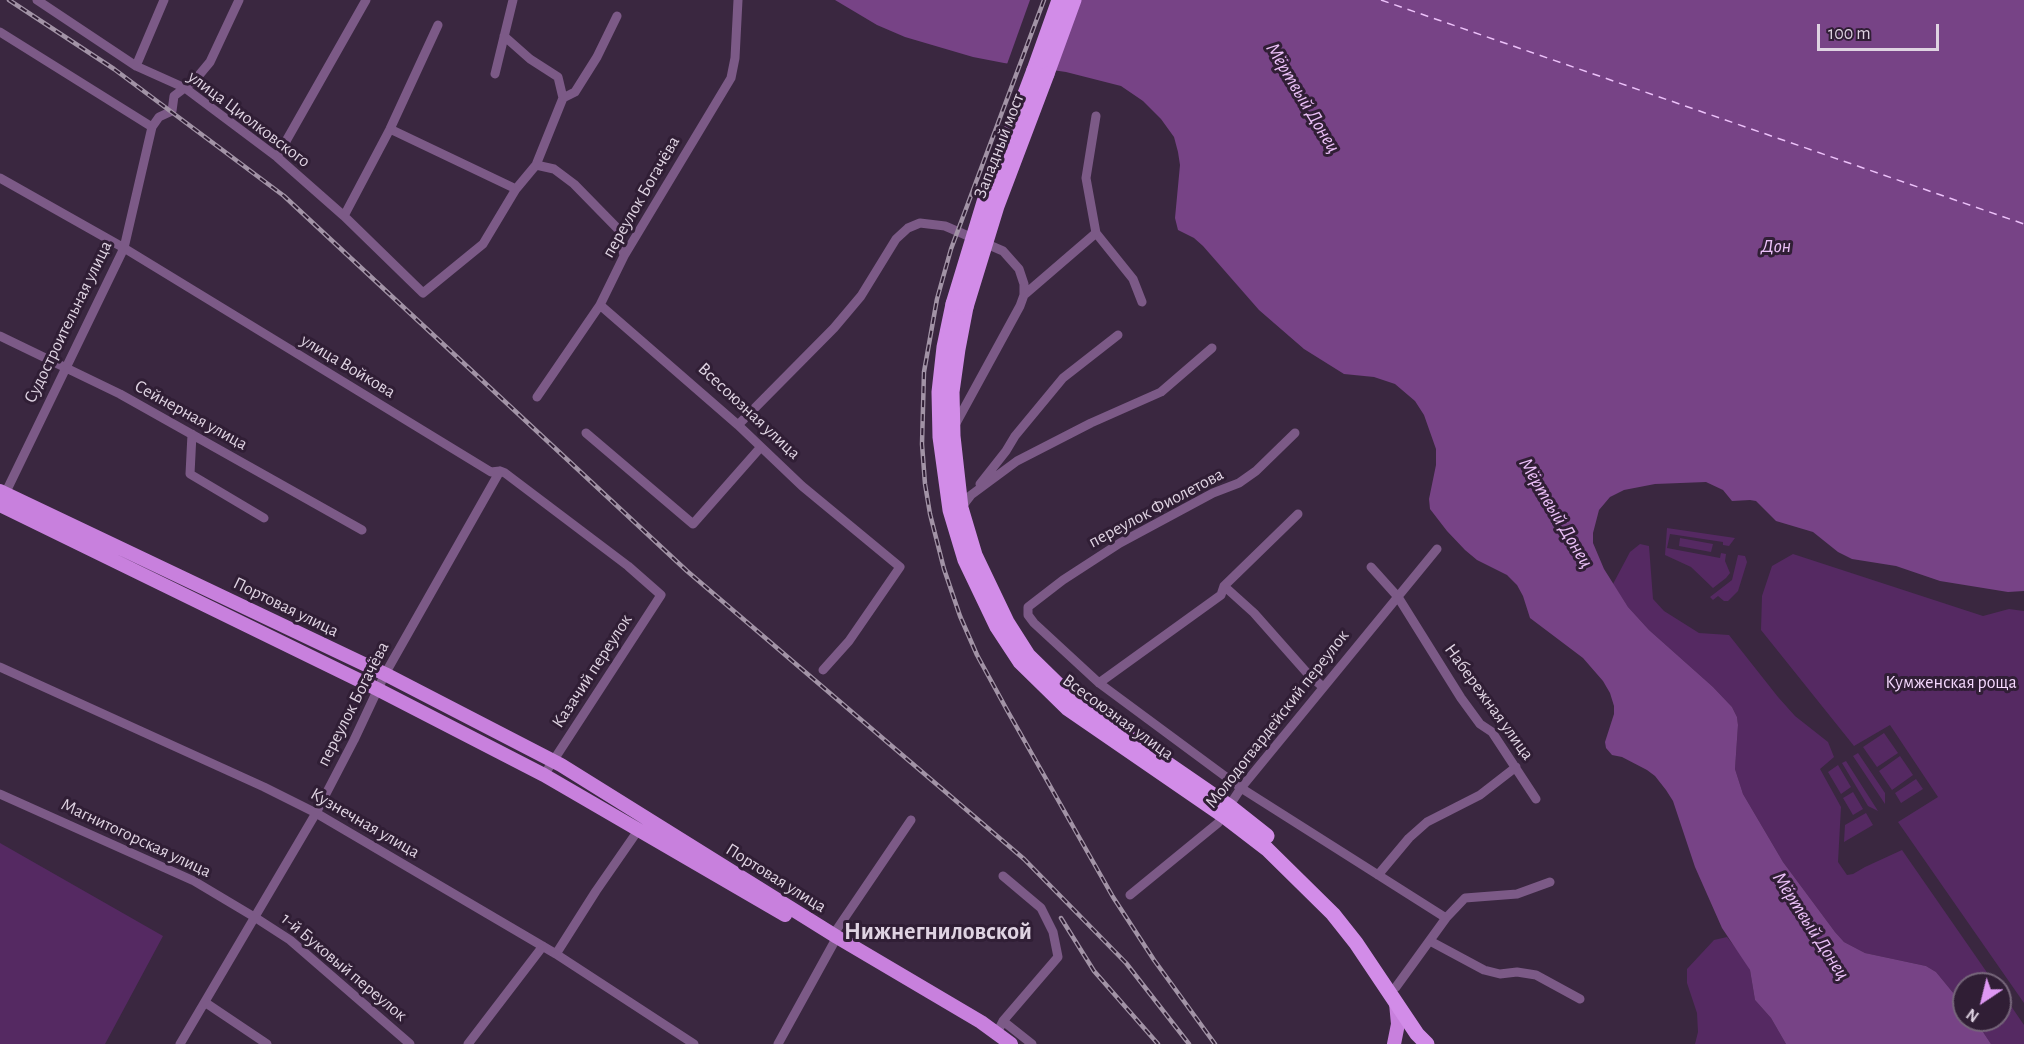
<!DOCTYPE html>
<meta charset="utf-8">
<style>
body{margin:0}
#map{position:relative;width:2024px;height:1044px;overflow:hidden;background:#3a2740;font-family:"Alegreya Sans",sans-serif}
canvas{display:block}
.north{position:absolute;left:1952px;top:972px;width:60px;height:60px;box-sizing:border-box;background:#301e35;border:2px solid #76667a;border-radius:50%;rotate:215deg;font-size:16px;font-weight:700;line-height:24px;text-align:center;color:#dfd3e2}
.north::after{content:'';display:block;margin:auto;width:21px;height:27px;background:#de98f3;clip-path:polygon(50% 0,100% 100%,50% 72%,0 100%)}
.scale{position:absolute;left:1817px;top:24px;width:122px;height:27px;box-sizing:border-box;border:3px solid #dfd3e2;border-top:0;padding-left:8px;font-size:18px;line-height:21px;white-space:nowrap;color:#dfd3e2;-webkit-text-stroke:4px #301e35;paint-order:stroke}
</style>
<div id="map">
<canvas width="2024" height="1044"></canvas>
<div class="north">N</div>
<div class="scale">100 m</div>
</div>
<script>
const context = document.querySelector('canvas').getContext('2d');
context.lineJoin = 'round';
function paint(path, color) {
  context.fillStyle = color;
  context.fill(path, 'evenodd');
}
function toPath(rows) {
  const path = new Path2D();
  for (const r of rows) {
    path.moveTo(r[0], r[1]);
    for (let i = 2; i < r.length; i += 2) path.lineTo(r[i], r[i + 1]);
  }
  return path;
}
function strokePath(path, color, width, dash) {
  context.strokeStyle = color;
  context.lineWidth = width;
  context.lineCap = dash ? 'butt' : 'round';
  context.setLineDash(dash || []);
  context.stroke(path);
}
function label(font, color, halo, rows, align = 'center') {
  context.font = font + ' "Alegreya Sans",sans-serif';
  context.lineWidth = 6;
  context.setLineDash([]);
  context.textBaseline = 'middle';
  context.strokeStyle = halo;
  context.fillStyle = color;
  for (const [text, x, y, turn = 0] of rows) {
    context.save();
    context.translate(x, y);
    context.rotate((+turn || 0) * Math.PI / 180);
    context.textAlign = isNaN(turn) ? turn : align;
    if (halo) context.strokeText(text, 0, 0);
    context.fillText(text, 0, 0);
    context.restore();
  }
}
const green = toPath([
 [1667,528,1735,538,1729,546,1723,545,1723,542,1670,534,1667,548,1720,558,1721,553,1726,554,1725,561,1730,573,1726,578,1713,588,1691,567,1665,555],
 [1680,538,1713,544,1711,552,1679,546],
 [1640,544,1649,546,1653,599,1664,611,1699,633,1729,635,1778,697,1795,716,1828,742,1834,757,1820,769,1841,807,1838,862,1847,875,1853,874,1865,867,1902,850,1995,984,1964,984,1964,1006,1936,972,1926,966,1865,953,1844,942,1835,932,1783,862,1743,794,1735,769,1738,725,1737,717,1732,707,1713,687,1649,630,1628,607,1613,584,1630,552],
 [1793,554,1983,616,2009,609,2024,611,2024,1003,1898,822,1938,797,1890,725,1854,746,1761,630,1762,596,1772,566],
 [1738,555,1745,556,1747,562,1738,591,1728,601,1724,601,1718,596,1713,600,1710,597,1732,580],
 [1884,733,1898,753,1877,767,1863,747],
 [1858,753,1885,793,1885,804,1853,756],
 [1900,756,1913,775,1892,790,1879,771],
 [1846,761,1878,811,1868,806,1842,763],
 [1838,765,1851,787,1841,794,1828,772],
 [1916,779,1923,789,1901,803,1895,793],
 [1853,792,1863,809,1853,815,1843,798],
 [1866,813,1873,825,1844,842,1845,825],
 [0,843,163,936,105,1044,0,1044],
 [1727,937,1742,956,1750,970,1755,1000,1771,1018,1786,1044,1695,1044,1698,1032,1697,1013,1687,983,1687,969,1714,940],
 [2000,990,2024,1025,2024,1044,1991,1044,1975,1020,2000,1020]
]);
const water = toPath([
 [835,0,2024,0,2024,591,2008,592,1940,581,1896,566,1852,559,1838,552,1813,532,1776,521,1756,501,1750,500,1732,501,1723,490,1706,482,1655,484,1624,490,1610,497,1599,510,1593,533,1593,543,1604,569,1628,607,1649,630,1713,687,1732,707,1737,717,1738,725,1735,769,1743,794,1783,862,1835,932,1844,942,1865,953,1926,966,1936,972,1964,1006,1964,1020,1975,1020,1991,1044,1786,1044,1771,1018,1755,1000,1750,970,1722,928,1695,867,1673,801,1666,790,1655,776,1647,770,1622,757,1612,755,1606,748,1605,742,1614,714,1614,706,1610,693,1603,681,1583,658,1530,618,1523,596,1517,585,1507,575,1477,560,1465,550,1447,531,1430,509,1429,499,1436,465,1436,449,1424,415,1415,401,1395,384,1374,377,1344,374,1304,349,1259,310,1203,246,1194,238,1178,230,1175,218,1180,165,1178,152,1174,137,1161,119,1143,101,1121,86,1066,72,1004,63,973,57,905,37,877,25]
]);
const pier = toPath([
 [1030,0,1081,0,1054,73,1006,67]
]);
const ferry = toPath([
 [1381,0,2024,224]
]);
const minor = toPath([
 [37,0,136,66,185,88,277,157,344,216,423,293,483,244,516,189,536,165,563,98,575,92,597,57,617,16],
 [0,32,152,127],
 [504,36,530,59,558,77,563,98],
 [136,66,164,0],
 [495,74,513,0],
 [1096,116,1086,178,1096,233,1133,279,1142,302],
 [390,129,516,189],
 [277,157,366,0],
 [536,165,554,169,574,184,619,230,624,256],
 [0,178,124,248,491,472,500,471,505,473,628,566,661,595,544,775],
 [344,216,390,129,438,25],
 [1024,295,1096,233],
 [600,305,738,425,802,486,900,567,849,641,823,670],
 [0,336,120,394,362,530],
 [537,397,600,305,624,256,731,78,735,58,738,0],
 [738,425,834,328,861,296,896,239,908,228,920,223,945,226,1003,251,1019,269,1024,284,1024,295,1020,306,955,425],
 [586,433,693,524,760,448],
 [1295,433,1256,471,1239,483,1213,493,1120,543,1063,580,1028,607,1028,615,1034,623,1099,683,1241,788,1446,918],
 [192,434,190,474,264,518],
 [980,484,1006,451,1015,436,1063,378,1118,335],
 [3,498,124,248,152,127,159,117,172,111,174,96,195,80,210,62,239,0],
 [961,508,971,495,1017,461,1091,423,1161,392,1212,348],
 [1371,567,1398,597,1461,698,1480,724,1492,732,1536,799],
 [1224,586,1254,613,1308,674,1323,687],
 [0,667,264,787,316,813,556,954,694,1044],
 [1099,683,1221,595,1224,586,1298,514],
 [0,794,194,881,256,918,290,940,410,1044],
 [1378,875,1409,838,1427,822,1480,795,1516,767],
 [1130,895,1218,823,1241,788,1437,549],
 [833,935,911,820],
 [1430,941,1484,970,1500,974,1517,972,1536,975,1580,999],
 [556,954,596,891,639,829],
 [1396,987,1446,918,1465,898,1517,894,1550,882],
 [206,1003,267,1044],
 [1003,1021,1032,1044],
 [997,1033,1003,1021,1058,957,1053,932,1041,908,1003,876],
 [180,1044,316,813,354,740,385,674,500,471],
 [468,1044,543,946],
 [778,1044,837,937]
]);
const primary = toPath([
 [0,491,385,674,561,765,837,937,981,1022,1011,1044],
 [0,505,377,689,544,775,785,915],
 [1394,1044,1398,1024,1396,1003]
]);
const trunk = toPath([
 [1034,70,1059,0],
 [1047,74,1074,0],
 [953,304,944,347,939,392,940,437,950,510,965,560,997,627,1020,662,1067,708,1224,816,1267,849,1333,914,1356,943,1417,1034,1427,1044],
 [966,307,958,349,952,392,953,436,961,508,975,555,1007,622,1028,655,1072,698,1229,806,1267,836]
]);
const rail = toPath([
 [9,0,114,69,284,196,687,571,1024,859,1126,963,1189,1044],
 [1044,0,951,249,937,299,924,372,922,444,925,484,930,514,944,569,960,616,977,655,1007,710,1113,897,1154,960,1215,1044],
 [1061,918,1094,971,1158,1044]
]);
const trunkBridge = toPath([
 [953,304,984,202,1034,70],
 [966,307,997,206,1047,74]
]);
const streetNames = [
 ["улица Циолковского",249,119,37],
 ["Западный мост",999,146,-69],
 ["переулок Богачёва",641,197,-60],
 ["Судостроительная улица",68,322,-64],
 ["улица Войкова",348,366,31],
 ["Всесоюзная улица",749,411,43],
 ["Сейнерная улица",191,415,29],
 ["переулок Фиолетова",1156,508,-28],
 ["Портовая улица",286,607,26],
 ["Казачий переулок",592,671,-57],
 ["Набережная улица",1489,702,54],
 ["переулок Богачёва",353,704,-63],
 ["Всесоюзная улица",1118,717,36],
 ["Молодогвардейский переулок",1277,719,-52],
 ["Кузнечная улица",365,823,30],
 ["Магнитогорская улица",136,838,25],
 ["Портовая улица",776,878,32],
 ["1-й Буковый переулок",344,967,40]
];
const parkNames = [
 ["Кумженская роща",1951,683]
];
const waterNames = [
 ["Мёртвый Донец",1303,98,59],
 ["Дон",1776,246],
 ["Мёртвый Донец",1556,513,59],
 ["Мёртвый Донец",1811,926,57]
];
const districtNames = [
 ["Нижнегниловской",938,932]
];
paint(green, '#552962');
paint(water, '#774386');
paint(pier, '#3a2740');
strokePath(ferry, '#ecc1f9', 1.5, [8, 6]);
strokePath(minor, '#7c5a87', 9);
strokePath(primary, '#c880dd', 14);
strokePath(trunk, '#d28ce8', 15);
strokePath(rail, '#a293a6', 4.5);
strokePath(rail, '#301e35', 2, [7]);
strokePath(trunkBridge, '#d28ce8', 15);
label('18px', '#dfd3e2', '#301e35', streetNames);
label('18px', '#f5d8fe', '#301e35', parkNames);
label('italic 20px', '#ecc1f9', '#301e35', waterNames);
label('bold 24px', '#dfd3e2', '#301e35', districtNames);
</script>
